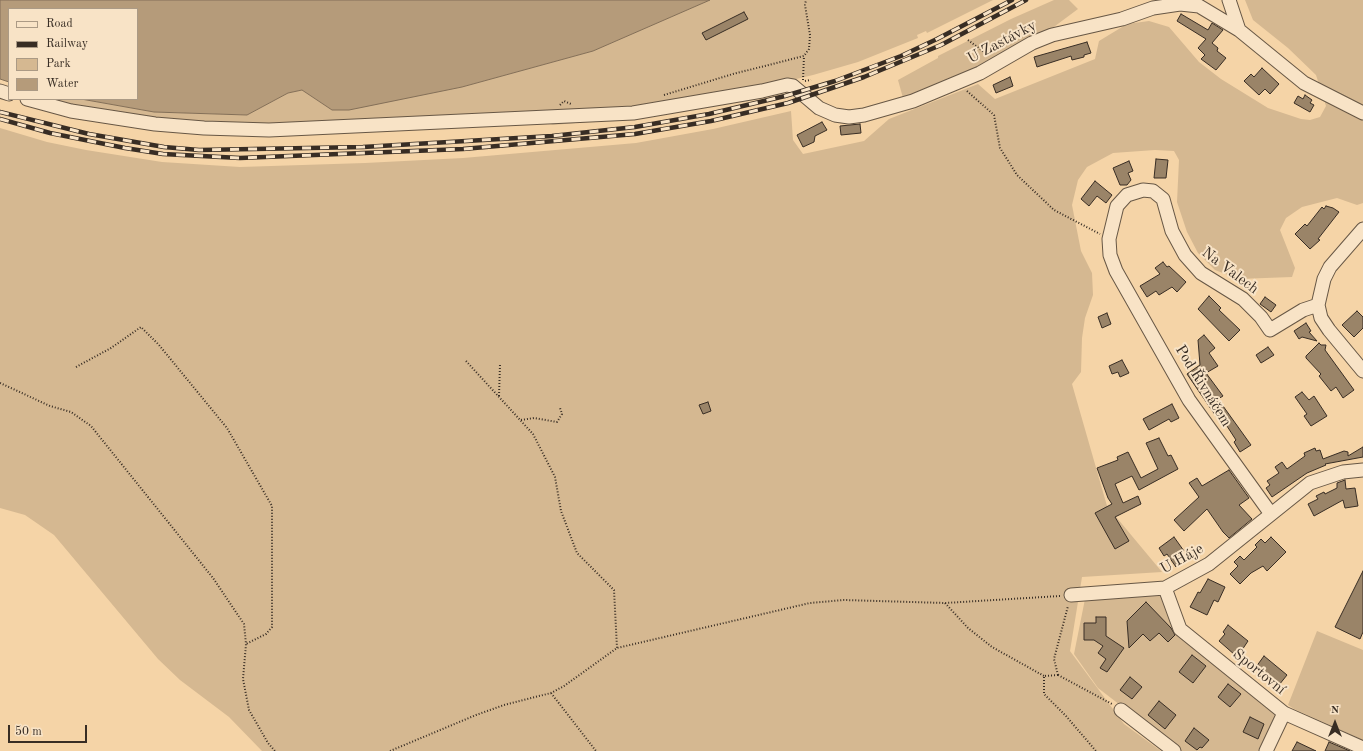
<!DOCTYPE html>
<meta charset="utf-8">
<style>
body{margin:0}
#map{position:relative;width:1363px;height:751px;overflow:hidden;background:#f5d4a7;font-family:"Old Standard TT",serif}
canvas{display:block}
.legend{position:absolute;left:8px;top:8px;width:130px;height:92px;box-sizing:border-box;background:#f8e3c6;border:1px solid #ab9a85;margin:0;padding:5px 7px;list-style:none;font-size:12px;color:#382d24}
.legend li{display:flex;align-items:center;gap:8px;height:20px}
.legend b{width:20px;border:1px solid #ab9a85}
.north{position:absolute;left:1315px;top:703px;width:40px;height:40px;-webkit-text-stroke:3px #f8e3c6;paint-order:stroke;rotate:0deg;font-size:11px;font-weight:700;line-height:16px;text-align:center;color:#382d24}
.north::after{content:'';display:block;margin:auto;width:14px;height:18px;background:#382d24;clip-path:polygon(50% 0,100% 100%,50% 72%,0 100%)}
.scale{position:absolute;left:8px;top:725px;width:79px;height:18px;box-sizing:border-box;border:2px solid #382d24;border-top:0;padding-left:5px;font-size:12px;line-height:14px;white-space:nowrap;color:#382d24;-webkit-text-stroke:3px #f8e3c6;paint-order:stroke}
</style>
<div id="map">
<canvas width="1363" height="751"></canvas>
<ul class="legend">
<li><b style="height:5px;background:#f8e3c6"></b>Road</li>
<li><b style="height:5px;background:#382d24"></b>Railway</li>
<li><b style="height:11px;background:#d5b891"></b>Park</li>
<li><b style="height:11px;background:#b59b7a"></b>Water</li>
</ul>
<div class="north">N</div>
<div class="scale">50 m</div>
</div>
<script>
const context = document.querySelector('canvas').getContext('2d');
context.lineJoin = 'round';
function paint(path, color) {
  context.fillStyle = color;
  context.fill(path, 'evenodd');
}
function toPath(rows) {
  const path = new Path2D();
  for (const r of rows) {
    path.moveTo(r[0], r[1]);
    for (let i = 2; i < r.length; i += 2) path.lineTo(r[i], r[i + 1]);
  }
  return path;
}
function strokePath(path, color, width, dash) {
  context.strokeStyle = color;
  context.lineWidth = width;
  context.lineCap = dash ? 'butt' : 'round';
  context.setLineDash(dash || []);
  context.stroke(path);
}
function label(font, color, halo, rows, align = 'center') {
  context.font = font + ' "Old Standard TT",serif';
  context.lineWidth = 4;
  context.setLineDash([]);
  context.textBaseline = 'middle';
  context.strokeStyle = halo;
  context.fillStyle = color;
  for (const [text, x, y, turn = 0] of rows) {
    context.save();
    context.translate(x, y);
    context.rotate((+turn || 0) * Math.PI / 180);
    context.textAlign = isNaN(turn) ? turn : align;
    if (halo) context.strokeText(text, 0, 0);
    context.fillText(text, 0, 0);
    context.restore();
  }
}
const green = toPath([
 [710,0,993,0,927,33,926,31,917,35,918,38,858,62,813,75,633,118,553,125,529,117,204,126,34,99,81,99,154,112,247,115,288,93,302,90,332,110,462,87,593,51],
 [1054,0,1069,0,1078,9,1047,32,956,78,903,98,898,80,938,58,938,56,1011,19],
 [1245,0,1363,0,1363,203,1357,205,1337,198,1302,207,1286,218,1280,230,1295,268,1292,277,1238,279,1215,270,1198,253,1187,232,1177,202,1179,160,1174,151,1155,150,1113,153,1087,167,1078,180,1072,205,1081,251,1092,273,1093,295,1085,318,1082,338,1081,372,1072,384,1107,506,1162,572,1082,577,1070,651,1124,724,1161,751,262,751,229,717,180,680,158,659,54,535,25,515,0,508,0,128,47,142,86,150,162,162,240,167,365,163,463,158,636,143,713,129,791,111,793,140,803,154,864,141,889,119,978,84,995,99,1095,59,1099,41,1127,24,1149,21,1169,27,1199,62,1221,79,1268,108,1301,119,1310,120,1320,117,1326,106,1316,75,1288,48,1253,20],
 [1165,595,1183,638,1281,715,1263,751,1180,751,1098,688,1074,654,1085,599],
 [1317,631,1363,650,1363,740,1294,709,1288,705]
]);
const water = toPath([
 [0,0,710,0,593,51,462,87,349,110,332,110,302,90,288,93,247,115,154,112,81,99,137,99,137,9,9,9,9,82,0,79,0,0]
]);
const building = toPath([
 [744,12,748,19,706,40,702,33,744,12],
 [1181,14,1208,30,1212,23,1223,30,1212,43,1218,48,1217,51,1226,58,1216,70,1201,59,1205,55,1198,48,1206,39,1177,21,1181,14],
 [1087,42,1091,53,1084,55,1084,57,1072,60,1071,56,1037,67,1034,57,1087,42],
 [1262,68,1279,84,1270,94,1265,89,1259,95,1244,81,1251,74,1254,77,1262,68],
 [1010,77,1013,86,996,93,993,85,1010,77],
 [1305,95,1312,100,1310,103,1314,105,1310,112,1294,103,1298,96,1303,99,1305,95],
 [822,122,827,130,815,136,814,142,803,147,797,135,822,122],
 [860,124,861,133,841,135,840,126,860,124],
 [1156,159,1168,160,1166,178,1154,178,1156,159],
 [1129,161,1133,171,1128,173,1131,180,1127,185,1120,185,1113,168,1129,161],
 [1095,181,1112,195,1106,203,1097,196,1089,206,1081,199,1095,181],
 [1326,206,1333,208,1339,212,1318,239,1320,240,1310,249,1295,234,1305,224,1307,226,1322,207,1324,209,1326,206],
 [1163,262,1167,267,1169,266,1186,282,1177,292,1172,287,1159,295,1156,291,1147,297,1140,286,1160,274,1155,268,1163,262],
 [1209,296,1221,308,1219,310,1240,330,1229,341,1198,309,1209,296],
 [1265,297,1276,305,1271,312,1260,304,1265,297],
 [1357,311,1363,317,1363,328,1354,337,1342,325,1357,311],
 [1107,313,1111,324,1102,328,1098,317,1107,313],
 [1306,323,1311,331,1309,332,1317,341,1302,337,1299,339,1294,331,1306,323],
 [1204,335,1215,348,1209,353,1218,366,1206,373,1223,396,1218,399,1251,445,1240,452,1234,442,1236,440,1225,423,1222,425,1187,374,1200,365,1198,340,1204,335],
 [1319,343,1321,345,1326,345,1325,350,1354,390,1343,398,1336,387,1331,391,1319,376,1321,374,1306,358,1306,356,1319,343],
 [1268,347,1274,355,1261,363,1256,355,1268,347],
 [1122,360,1129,373,1120,377,1118,372,1112,374,1109,366,1122,360],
 [1302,392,1309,400,1314,396,1327,416,1311,426,1304,416,1307,414,1295,397,1302,392],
 [708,402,711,411,703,414,699,405,708,402],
 [1172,404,1179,418,1171,422,1169,419,1149,430,1143,419,1172,404],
 [1159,438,1168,456,1171,455,1178,469,1139,490,1132,476,1115,484,1123,503,1138,496,1141,504,1115,517,1129,541,1115,549,1095,513,1112,504,1108,498,1097,468,1118,460,1117,457,1128,452,1141,478,1158,469,1146,443,1159,438],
 [1363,447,1363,457,1325,464,1326,465,1307,473,1272,497,1266,488,1270,485,1267,481,1279,473,1275,467,1282,462,1287,469,1305,456,1304,453,1315,448,1316,451,1320,450,1323,459,1344,451,1348,452,1348,456,1363,447],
 [1229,470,1249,498,1239,505,1252,519,1229,538,1223,532,1207,509,1184,531,1174,520,1199,497,1189,483,1197,478,1202,486,1229,470],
 [1345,480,1346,489,1355,488,1358,506,1345,508,1343,500,1314,516,1308,504,1318,499,1316,496,1324,492,1325,494,1337,488,1337,483,1345,480],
 [1174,537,1184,551,1178,556,1176,567,1167,554,1164,556,1159,548,1174,537],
 [1271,537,1286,552,1267,571,1263,566,1251,573,1240,584,1230,574,1238,566,1234,562,1240,556,1244,560,1257,547,1255,545,1261,539,1265,543,1271,537],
 [1363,571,1363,632,1360,639,1335,627,1363,571],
 [1208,579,1225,587,1218,602,1214,600,1207,615,1190,607,1196,596,1198,592,1200,593,1208,579],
 [1146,602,1171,628,1175,635,1168,642,1159,633,1150,641,1143,634,1129,648,1127,621,1146,602],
 [1096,617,1106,617,1106,636,1124,648,1107,672,1100,668,1106,659,1098,653,1103,646,1094,640,1084,640,1084,623,1096,623,1096,617],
 [1228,625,1248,641,1242,650,1239,648,1235,655,1219,641,1225,634,1223,632,1228,625],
 [1192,655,1206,666,1193,683,1179,672,1192,655],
 [1264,656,1287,675,1279,685,1256,667,1264,656],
 [1130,677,1142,687,1132,699,1120,690,1130,677],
 [1228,684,1241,694,1230,707,1218,697,1228,684],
 [1159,701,1176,715,1165,729,1148,715,1159,701],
 [1250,717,1264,724,1258,739,1243,732,1250,717],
 [1194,728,1209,740,1202,748,1200,747,1197,750,1185,741,1194,728],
 [1297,742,1316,751,1292,751,1297,742],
 [1329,742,1350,751,1325,751,1329,742]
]);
const path = toPath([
 [968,40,988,55],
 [803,80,804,56],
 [805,81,811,80],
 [967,91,994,115,1000,148,1017,175,1054,210,1100,234],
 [664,95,733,74,804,56,809,49,810,35,805,5,806,0],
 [560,105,564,101,571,104],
 [466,361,533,434,555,477,561,511,577,553,614,590,617,648],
 [76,367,111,348,141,327,159,345,227,428,272,506,272,627,266,634,246,644],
 [0,383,50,406,71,412,91,426,213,578,244,624,246,644,243,679,249,710,268,743,275,751],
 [499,396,500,364],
 [521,420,534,418,557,422,562,414,560,408],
 [945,603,968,628,992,647,1044,676],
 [1058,675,1054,659,1068,606],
 [1058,675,1044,676,1044,694,1066,716,1096,751],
 [1058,675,1112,704],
 [551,693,596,751],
 [390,751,476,715,504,705,551,693,564,686,617,648,810,603,844,600,945,603,1060,596]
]);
const minor = toPath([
 [1229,0,1239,30],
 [0,91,9,94],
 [27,99,71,111,155,124,204,128,269,130,633,113,762,91,787,85,793,86,819,108,835,115,849,117,864,115,913,101,980,73,1032,43,1052,35,1122,19,1153,8,1180,4,1199,6,1239,30,1304,83,1363,113],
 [1363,229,1330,267,1324,279,1318,305,1321,318,1329,330,1363,371],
 [1271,514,1189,400,1116,271,1110,255,1109,239,1117,206,1127,195,1143,190,1153,191,1163,199,1172,231,1185,255,1201,273,1243,299,1261,317,1270,330,1303,310,1318,305],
 [1165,588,1180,629,1284,713,1363,748],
 [1071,595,1165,588,1209,564,1310,483,1343,472,1363,470],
 [1121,710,1174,751],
 [1266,751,1284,713]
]);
const rail = toPath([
 [0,112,89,134,164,147,199,150,363,147,552,136,635,127,709,114,785,96,835,81,901,56,937,39,1012,0],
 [0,119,50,133,125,148,163,154,240,158,463,149,635,134,711,121,788,103,864,77,941,45,1026,0]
]);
const streetNames = [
 ["U Zastávky",1002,42,-28],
 ["Na Valech",1230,271,37],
 ["Pod Řivnáčem",1203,386,58],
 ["U Háje",1182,559,-29],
 ["Sportovní",1259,672,39]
];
paint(green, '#d5b891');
paint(water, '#b59b7a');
strokePath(water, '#836f58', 1);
paint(building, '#9a8468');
strokePath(building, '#382d24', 1);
strokePath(minor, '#675745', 15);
strokePath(path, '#382d24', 2, [1, 2]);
strokePath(minor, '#f8e3c6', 13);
strokePath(rail, '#382d24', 4.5);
strokePath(rail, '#f8e3c6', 3, [9]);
label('15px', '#382d24', '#f8e3c6', streetNames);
</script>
